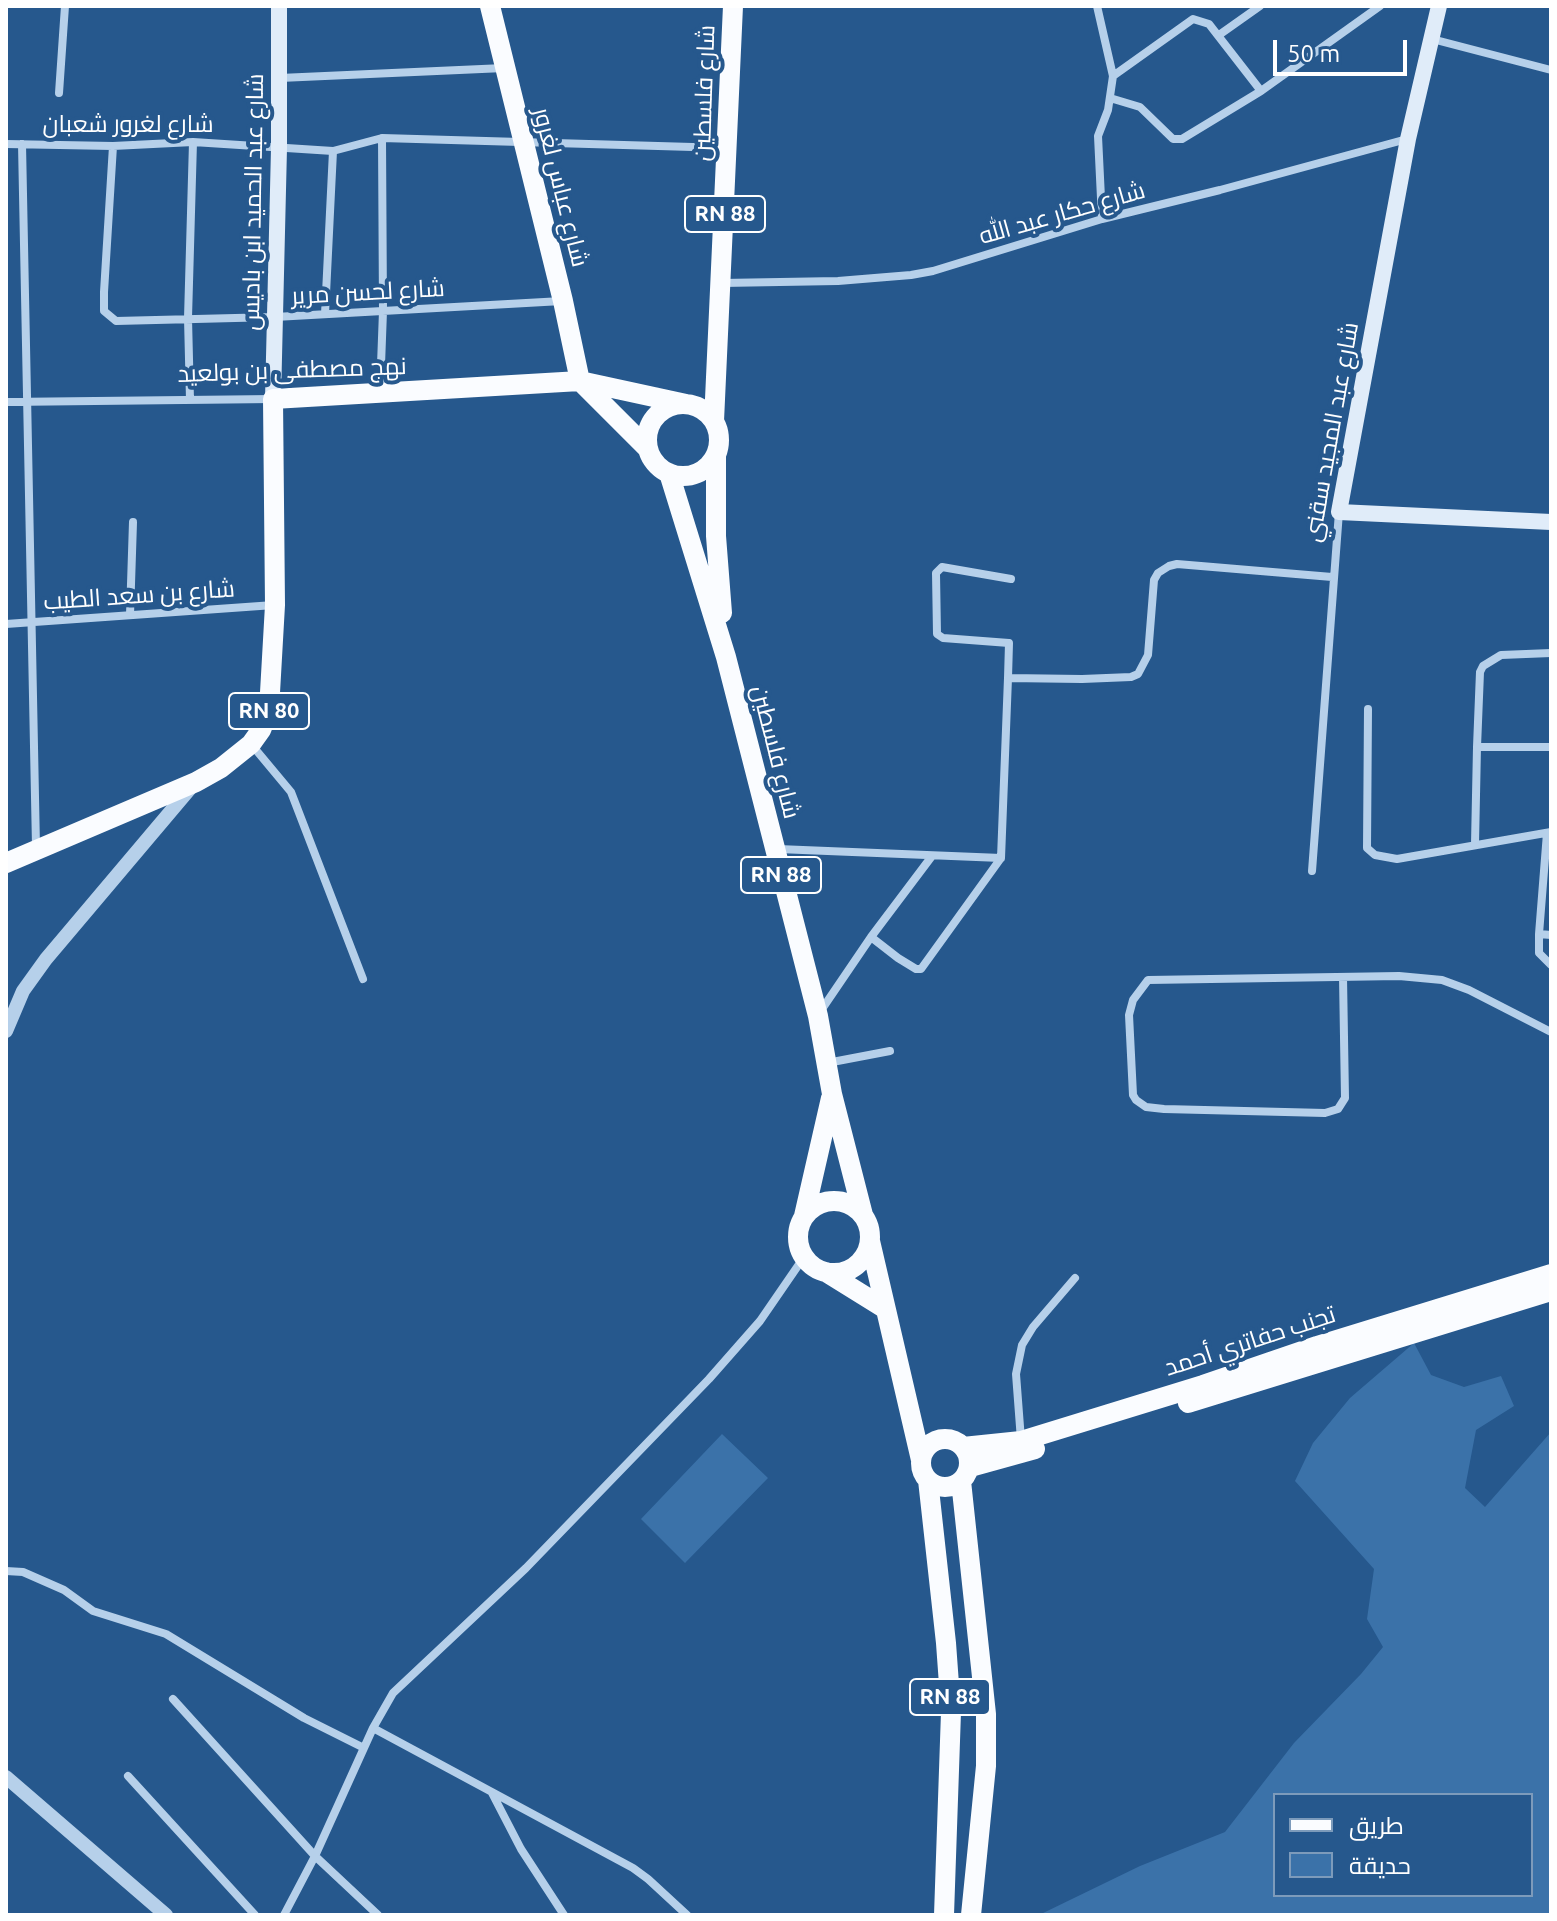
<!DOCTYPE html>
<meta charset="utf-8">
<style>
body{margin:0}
#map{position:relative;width:1557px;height:1921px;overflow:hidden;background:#26588d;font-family:Ubuntu,Cairo,sans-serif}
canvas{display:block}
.frame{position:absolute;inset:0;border:8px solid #fff;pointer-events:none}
.legend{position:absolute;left:1273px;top:1793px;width:260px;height:104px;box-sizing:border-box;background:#26588d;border:2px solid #7d9bbb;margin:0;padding:10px 14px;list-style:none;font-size:24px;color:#fff}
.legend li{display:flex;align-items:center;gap:16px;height:40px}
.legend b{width:40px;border:2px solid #7d9bbb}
.scale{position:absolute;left:1273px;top:40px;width:134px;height:36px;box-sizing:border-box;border:4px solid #fff;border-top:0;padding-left:10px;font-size:24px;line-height:28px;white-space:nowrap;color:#fff;-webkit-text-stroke:6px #26588d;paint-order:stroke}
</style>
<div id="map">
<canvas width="1557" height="1921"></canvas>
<div class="frame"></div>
<ul class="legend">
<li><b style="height:10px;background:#fafcff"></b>طريق</li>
<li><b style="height:22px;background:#3b72a9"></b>حديقة</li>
</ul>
<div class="scale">50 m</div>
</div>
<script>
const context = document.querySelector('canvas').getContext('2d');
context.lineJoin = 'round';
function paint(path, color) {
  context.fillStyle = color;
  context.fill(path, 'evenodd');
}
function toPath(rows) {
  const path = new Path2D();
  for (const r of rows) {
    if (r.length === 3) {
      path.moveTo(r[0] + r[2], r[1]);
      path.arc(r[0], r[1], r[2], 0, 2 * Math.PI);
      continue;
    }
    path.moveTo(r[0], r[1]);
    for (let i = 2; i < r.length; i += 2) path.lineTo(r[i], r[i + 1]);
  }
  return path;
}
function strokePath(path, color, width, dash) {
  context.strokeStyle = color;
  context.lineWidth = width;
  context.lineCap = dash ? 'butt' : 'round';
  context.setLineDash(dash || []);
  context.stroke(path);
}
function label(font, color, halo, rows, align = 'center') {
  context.font = font + ' Ubuntu,Cairo,sans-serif';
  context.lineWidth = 8;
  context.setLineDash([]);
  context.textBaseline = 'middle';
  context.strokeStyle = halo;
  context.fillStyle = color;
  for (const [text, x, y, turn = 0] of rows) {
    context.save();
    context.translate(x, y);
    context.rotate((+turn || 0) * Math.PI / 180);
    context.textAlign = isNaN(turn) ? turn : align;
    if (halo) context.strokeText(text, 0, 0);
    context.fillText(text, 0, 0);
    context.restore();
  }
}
const green = toPath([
 [1414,1343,1431,1375,1464,1387,1501,1376,1514,1406,1476,1430,1465,1488,1485,1507,1551,1432,1551,1915,1039,1915,1140,1866,1225,1832,1294,1743,1361,1674,1383,1647,1367,1619,1374,1569,1295,1481,1313,1443,1350,1398],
 [1275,1795,1531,1795,1531,1895,1275,1895],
 [722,1434,768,1478,685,1563,641,1519]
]);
const minor = toPath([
 [1097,6,1113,76,1108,110,1098,136,1102,219],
 [1219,35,1260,6],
 [1432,39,1551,70],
 [1113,76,1193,19,1209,24,1261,91],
 [280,78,504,68],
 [59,93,65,6],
 [1110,98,1140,107,1173,139,1182,139,1261,91,1380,6],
 [6,144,113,146,193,142,333,151,382,138,727,148],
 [22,144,36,847],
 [113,146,104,292,104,311,116,321,275,317,562,301],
 [722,283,838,281,911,275,933,271,1102,219,1220,190,1407,139],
 [325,314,333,151],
 [380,392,383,311,382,138],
 [190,400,188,318,193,142],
 [6,402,273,399],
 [130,615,133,522],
 [6,624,274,605],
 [1551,653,1501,655,1483,666,1480,672,1477,747,1551,747],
 [1008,678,1009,643,943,638,937,634,936,573,942,567,1011,579],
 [1368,709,1367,848,1375,855,1397,859,1551,832],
 [251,744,291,792,363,979],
 [1547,833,1539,934,1551,935],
 [1475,844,1477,747],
 [778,849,1001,858],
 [1312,871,1339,512],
 [1539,934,1539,953,1551,965],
 [871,937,898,958,916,969,921,969,1001,858,1008,678,1082,679,1131,677,1138,674,1148,655,1154,580,1158,573,1169,566,1177,564,1332,577],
 [1343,977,1345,1098,1338,1109,1325,1113,1164,1109,1146,1107,1136,1100,1133,1095,1129,1015,1133,1000,1148,980,1399,976,1442,980,1469,990,1551,1032],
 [820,1012,871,937,932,856],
 [827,1063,890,1051],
 [1021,1440,1016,1374,1022,1345,1033,1327,1075,1278],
 [6,1571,23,1572,64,1590,93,1611,166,1634,304,1718,364,1748],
 [173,1699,315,1856,378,1915],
 [373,1728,633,1868,648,1879,687,1915],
 [128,1776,255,1915],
 [492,1793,521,1849,564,1915],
 [284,1915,315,1856,373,1728,393,1693,526,1568,709,1379,760,1321,804,1257]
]);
const tertiary = toPath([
 [6,1031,23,991,46,959,193,785],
 [6,1777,166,1915]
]);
const secondary = toPath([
 [1439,6,1408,139,1339,512,1551,522],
 [273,399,279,148,279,6]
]);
const primary = toPath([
 [490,6,563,301,580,381],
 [580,381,648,449],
 [683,440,36],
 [714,421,733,6],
 [716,454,716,536,722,613],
 [669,473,726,657,818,1016,832,1094,863,1215],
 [6,863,196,782,221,768,251,744,261,730,269,710,275,605,273,399,580,381,686,404],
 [834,1237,36],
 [804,1216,831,1098],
 [870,1241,921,1460],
 [826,1272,884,1308],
 [1188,1403,1551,1291],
 [945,1463,24],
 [963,1447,1021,1441,1203,1385,1317,1346,1551,1274],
 [970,1467,1035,1449],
 [928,1480,946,1643,951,1712,944,1915],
 [961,1481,986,1714,986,1766,971,1915]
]);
const shields = [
 [725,214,80],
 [269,711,80],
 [781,875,80],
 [950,1697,80]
];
const shieldNames = [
 ["RN 88",725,214],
 ["RN 80",269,711],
 ["RN 88",781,875],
 ["RN 88",950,1697]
];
const streetNames = [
 ["شارع فلسطين",704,93,-88],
 ["شارع لغرور شعبان",128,124],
 ["شارع عباس لغرور",561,187,76],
 ["شارع عبد الحميد ابن باديس",253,202,-89],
 ["شارع حكار عبد الله",1062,213,-16],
 ["شارع لحسن مرير",368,292,-3],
 ["نهج مصطفى بن بولعيد",292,370,-2],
 ["شارع عبد المجيد سقني",1331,432,-80],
 ["شارع بن سعد الطيب",139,595,-4],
 ["شارع فلسطين",776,752,76],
 ["تجنب حفاتري أحمد",1250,1341,-18]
];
paint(green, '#3b72a9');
strokePath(minor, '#b6d0ea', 8);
strokePath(tertiary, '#b6d0ea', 14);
strokePath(secondary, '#e0ecf9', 16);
strokePath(primary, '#fafcff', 20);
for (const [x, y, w] of shields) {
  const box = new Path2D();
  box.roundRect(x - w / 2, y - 18, w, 36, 6);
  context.fillStyle = '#26588d';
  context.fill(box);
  strokePath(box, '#fff', 2);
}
label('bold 22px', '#fff', null, shieldNames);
label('24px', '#fff', '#26588d', streetNames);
</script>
